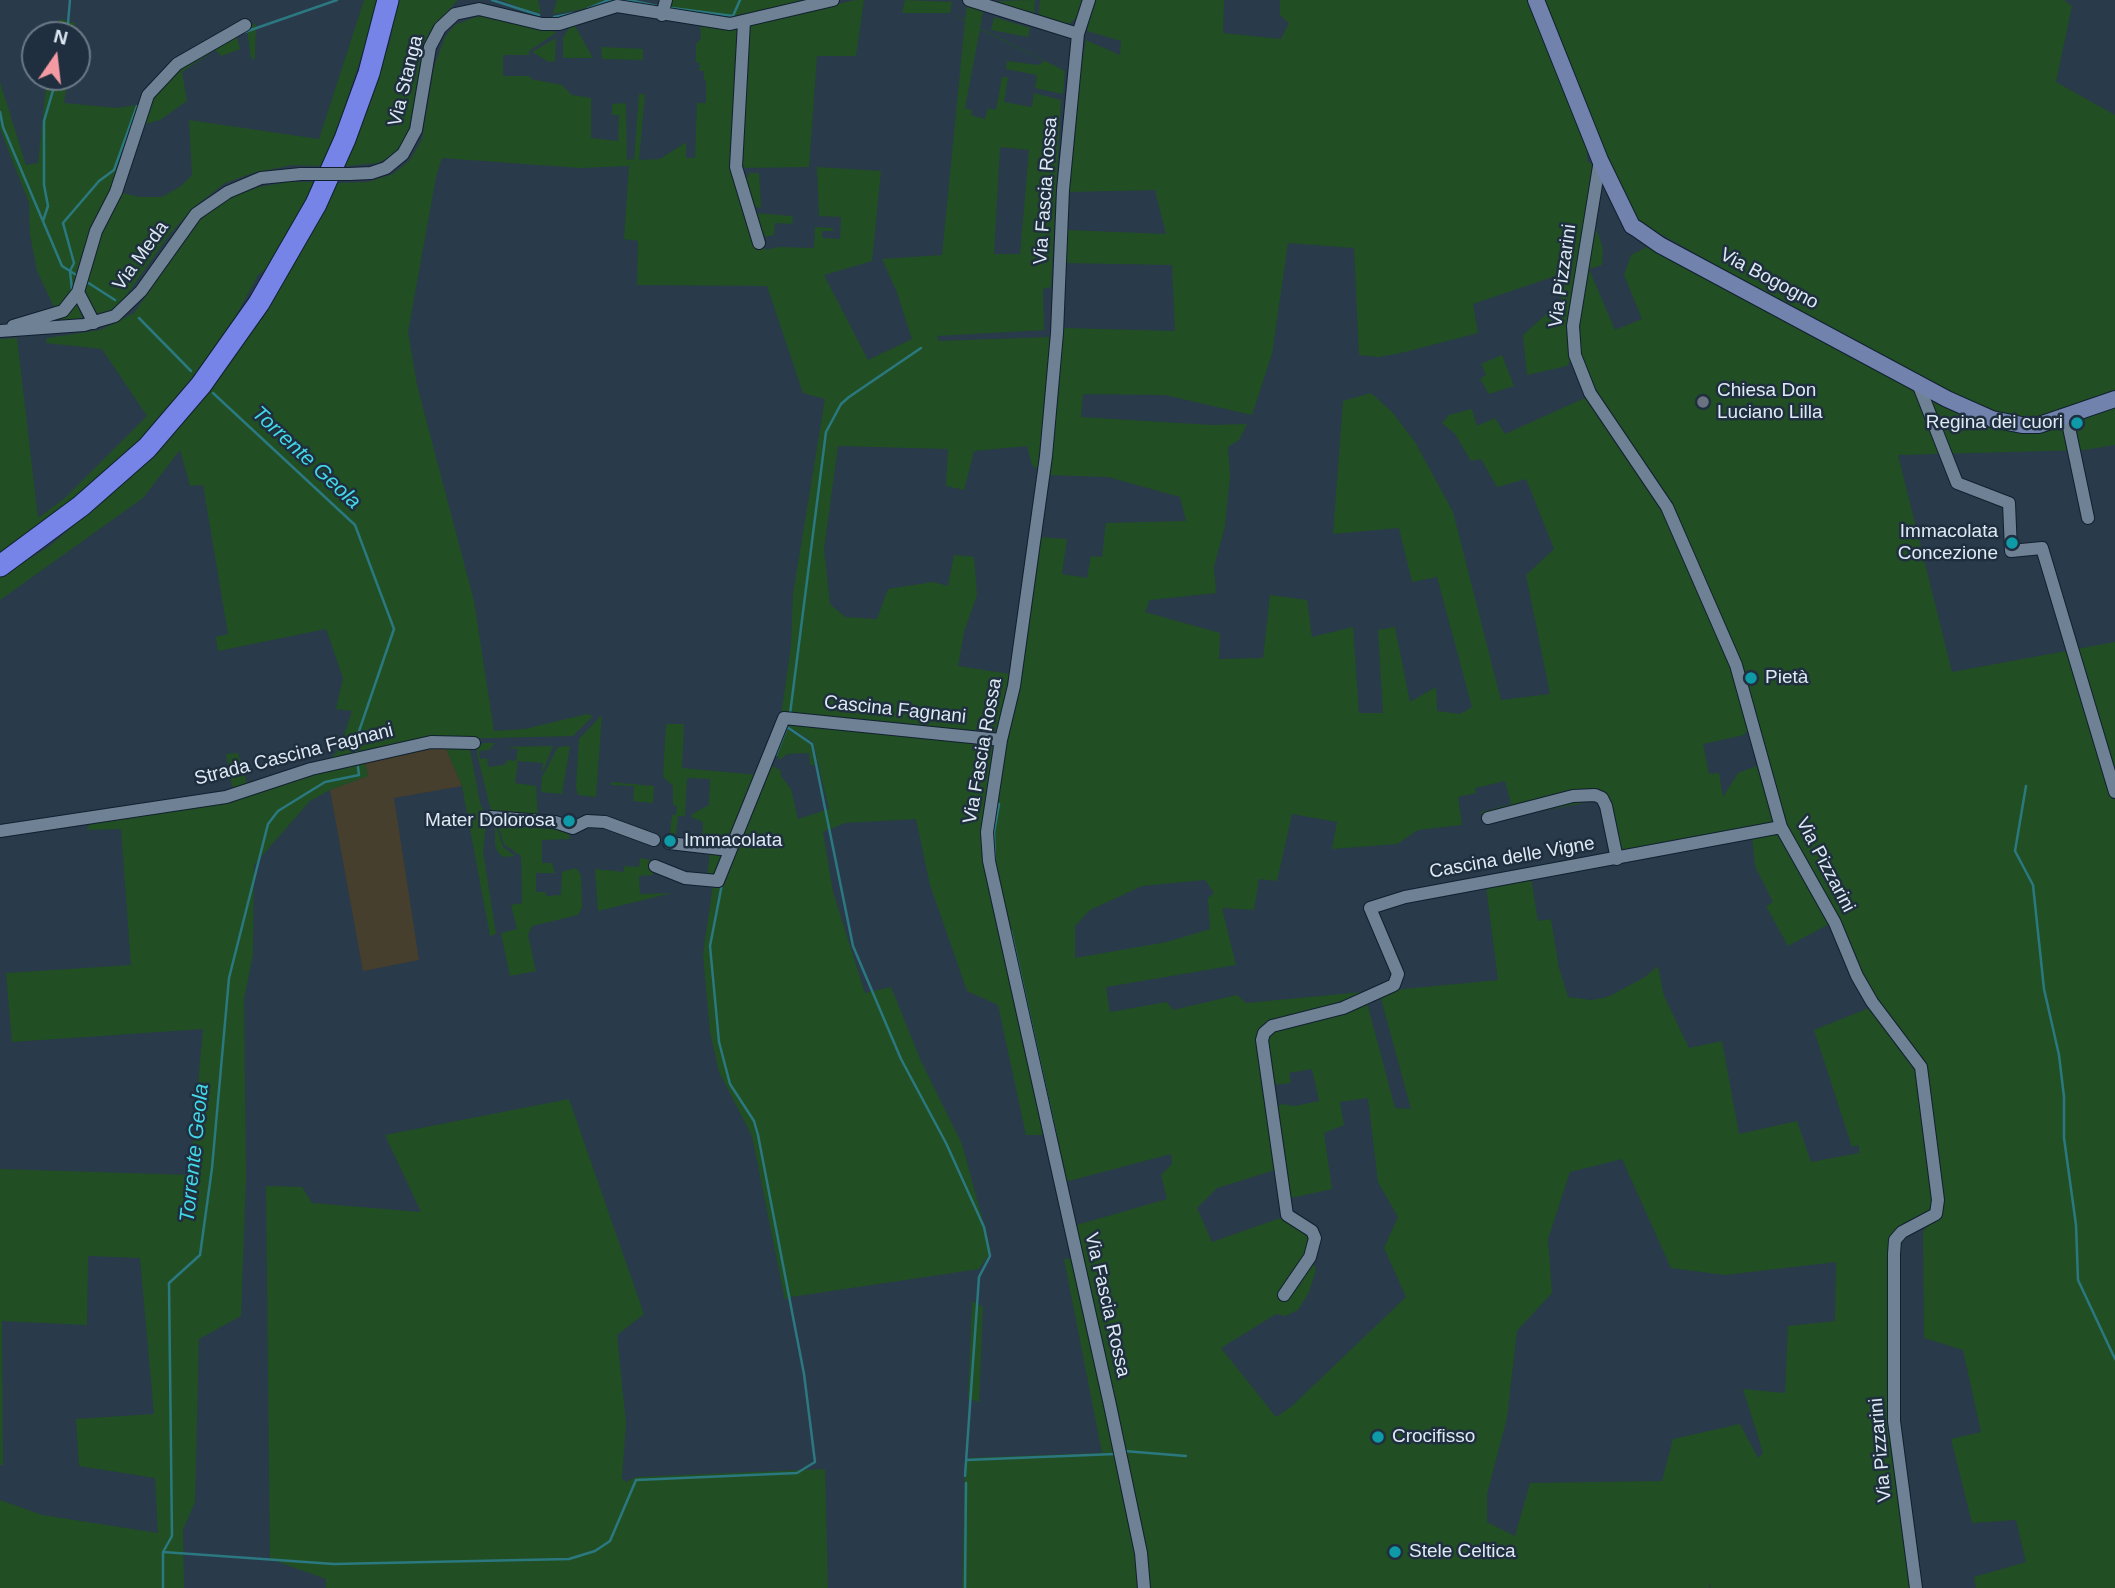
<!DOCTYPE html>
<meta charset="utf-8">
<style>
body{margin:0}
#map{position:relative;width:2115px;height:1588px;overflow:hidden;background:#293a4a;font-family:Helvetica,sans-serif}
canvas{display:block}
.north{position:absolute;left:21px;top:21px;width:70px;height:70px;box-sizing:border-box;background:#1f2f3f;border:2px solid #6b7987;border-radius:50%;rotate:14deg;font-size:19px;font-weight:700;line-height:28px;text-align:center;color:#dee9f3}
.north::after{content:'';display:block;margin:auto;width:24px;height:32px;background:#f49aa3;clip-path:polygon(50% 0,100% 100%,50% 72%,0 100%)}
</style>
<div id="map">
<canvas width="2115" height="1588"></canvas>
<div class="north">N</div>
</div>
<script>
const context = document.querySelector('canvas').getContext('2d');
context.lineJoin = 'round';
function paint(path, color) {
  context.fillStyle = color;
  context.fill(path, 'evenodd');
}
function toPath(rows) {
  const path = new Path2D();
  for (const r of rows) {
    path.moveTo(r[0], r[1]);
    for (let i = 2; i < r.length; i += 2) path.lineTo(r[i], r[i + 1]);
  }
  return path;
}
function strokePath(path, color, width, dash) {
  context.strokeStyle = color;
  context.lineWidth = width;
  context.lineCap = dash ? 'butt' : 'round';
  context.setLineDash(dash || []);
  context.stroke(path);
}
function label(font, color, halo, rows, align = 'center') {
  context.font = font + ' Helvetica,sans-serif';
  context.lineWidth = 5;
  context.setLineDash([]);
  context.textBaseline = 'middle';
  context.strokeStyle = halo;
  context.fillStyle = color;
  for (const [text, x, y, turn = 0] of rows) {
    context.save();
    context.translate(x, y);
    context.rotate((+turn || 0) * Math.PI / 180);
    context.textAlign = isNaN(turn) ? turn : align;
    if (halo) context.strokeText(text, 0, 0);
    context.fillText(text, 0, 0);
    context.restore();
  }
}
const industrial = toPath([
 [444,744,462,786,394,798,419,960,363,971,330,790,368,776,364,757]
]);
const green = toPath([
 [364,0,380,0,325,166,292,165,253,173,225,183,194,207,170,234,123,300,110,311,98,314,82,290,63,306,54,307,37,271,30,234,29,203,0,129,0,82,26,165,38,163,47,77,68,77,64,103,117,108,144,104,178,69,236,34,240,49,222,56,215,50,182,72,187,101,160,120,141,125,119,192,139,197,162,197,181,186,192,175,189,120,319,139],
 [398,0,458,0,434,26,428,40,413,130,394,155,378,163,345,166,390,42],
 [501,0,538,0,541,13,527,10],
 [557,0,604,0,584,9,553,14],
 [670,0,816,0,735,19,671,13,668,8],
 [855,0,864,0,856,56,817,56,809,167,737,168,745,26],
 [905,0,952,2,950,13,965,20,967,6,983,11,980,28,1065,71,1063,94,1035,88,1037,75,1006,69,1007,61,1039,65,1044,61,980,29,965,108,972,110,971,115,985,119,988,108,996,110,1002,77,1008,77,1004,102,1032,107,1034,93,1061,100,1051,287,1043,289,1044,330,937,336,939,341,1050,337,1039,470,1032,465,1027,446,974,451,964,490,946,486,948,449,838,446,824,549,830,604,845,617,877,619,888,589,933,582,948,586,954,555,974,557,977,595,964,632,958,666,1010,674,997,731,994,736,781,716,791,646,793,594,825,399,803,393,767,286,637,285,638,241,624,239,629,166,580,168,442,158,436,177,408,332,417,385,474,601,494,731,525,729,587,714,593,716,573,736,413,740,373,748,364,757,368,776,330,790,310,801,254,865,253,954,244,1000,246,1177,241,1316,199,1339,195,1502,183,1530,184,1588,0,1588,0,1500,42,1515,158,1533,155,1478,79,1466,76,1419,154,1414,140,1258,88,1256,87,1325,2,1321,3,1465,0,1465,0,1169,190,1175,203,1029,12,1042,6,973,131,965,121,829,87,830,90,822,235,802,226,754,238,753,247,783,332,757,340,748,352,711,336,709,343,678,326,629,218,651,216,637,228,634,203,485,190,486,180,450,143,498,0,600,0,577,50,546,88,513,254,327,310,237,336,183,368,182,393,174,410,160,422,139,434,67,445,37,455,25,476,17,485,16,552,30,556,33,529,51,529,55,503,55,503,76,529,76,531,79,562,85,572,95,591,98,591,138,618,141,619,115,612,115,612,104,626,103,627,160,634,159,639,94,645,94,639,160,660,159,686,142,686,158,695,158,697,103,706,103,706,81,704,80,704,71,699,71,700,63,696,62,696,44,701,38,700,24,742,26,736,169,763,245,766,250,778,247,814,248,815,227,833,228,833,231,822,231,822,238,840,239,841,217,819,216,817,167,881,171,872,261,824,275,868,360,912,339,896,290,882,259,942,255,965,21,950,13,902,13],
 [1000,147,1029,150,1020,254,994,254],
 [1035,0,1034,16,1002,5,999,1],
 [1040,0,1083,0,1079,15,1068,25,1038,17],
 [1093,0,1224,0,1223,33,1281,39,1289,23,1280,15,1280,0,1529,0,1587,149,1587,161,1592,164,1573,355,1567,366,1527,375,1523,335,1560,302,1567,272,1473,304,1478,333,1401,353,1378,357,1359,355,1354,248,1288,243,1272,354,1252,415,1165,395,1083,394,1081,417,1212,425,1247,424,1239,440,1228,447,1230,476,1225,526,1214,567,1216,593,1150,600,1145,612,1220,633,1219,659,1263,658,1270,595,1307,600,1312,637,1353,627,1359,713,1383,713,1378,630,1395,627,1410,702,1436,687,1437,711,1460,714,1472,707,1437,577,1412,582,1399,528,1333,534,1343,401,1371,393,1392,412,1415,442,1453,512,1501,700,1550,694,1526,575,1554,549,1526,479,1497,487,1481,459,1471,461,1455,434,1442,423,1449,415,1472,409,1477,426,1495,418,1505,434,1589,396,1660,499,1730,665,1749,729,1744,735,1703,744,1709,774,1719,773,1723,797,1738,773,1757,766,1775,825,1620,855,1599,800,1484,822,1481,812,1511,804,1505,781,1475,788,1476,793,1458,797,1462,825,1418,830,1397,844,1332,849,1337,822,1292,814,1277,881,1259,879,1254,910,1222,908,1236,965,1106,987,1110,1012,1167,1002,1173,1010,1237,995,1246,1003,1373,991,1260,1032,1278,1169,1217,1188,1197,1208,1212,1242,1286,1216,1310,1232,1311,1257,1316,1270,1309,1292,1298,1310,1285,1316,1276,1314,1221,1348,1276,1417,1292,1406,1406,1297,1384,1248,1398,1217,1378,1182,1368,1098,1340,1102,1344,1125,1324,1133,1332,1189,1286,1199,1275,1109,1282,1104,1295,1106,1319,1101,1312,1069,1289,1073,1291,1083,1272,1085,1265,1043,1269,1033,1366,999,1395,1108,1411,1109,1380,995,1393,990,1498,980,1486,886,1531,878,1538,921,1551,919,1559,968,1568,997,1591,1000,1608,997,1645,977,1658,966,1664,996,1689,1048,1722,1041,1739,1134,1797,1121,1811,1162,1859,1153,1859,1145,1852,1147,1814,1030,1874,1006,1920,1068,1935,1201,1932,1211,1900,1228,1889,1406,1913,1588,1711,1588,1709,1582,1709,1588,962,1588,965,1458,1102,1453,1064,1259,1074,1258,1073,1226,1167,1199,1161,1175,1172,1164,1171,1154,1065,1182,993,861,991,832,996,794,1017,687,1037,537,1067,539,1062,574,1087,578,1091,556,1102,557,1106,523,1186,521,1180,497,1108,477,1046,475,1063,328,1175,331,1172,265,1063,263,1066,230,1166,234,1155,190,1067,192,1077,94,1086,40,1120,55,1121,41,1087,31],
 [1205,880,1214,893,1208,898,1210,929,1167,942,1075,958,1075,926,1090,910,1142,886],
 [1622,1159,1671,1268,1725,1275,1836,1262,1835,1321,1788,1326,1785,1393,1743,1389,1763,1453,1758,1458,1740,1424,1673,1439,1662,1481,1530,1483,1515,1536,1487,1522,1487,1494,1507,1418,1517,1331,1552,1293,1548,1239,1570,1172],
 [1541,0,2064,0,2072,6,2056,82,2115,115,2115,394,2034,420,1992,414,1836,338,1756,287,1642,224,1624,205],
 [994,17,1030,28,1028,37,991,30],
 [60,19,75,23,74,35,57,35],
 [256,23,255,59,251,59,247,28],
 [570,26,575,26,593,58,563,58,563,38],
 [556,38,555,61,549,62,532,52],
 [601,47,643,49,643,60,602,59],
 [748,173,759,173,761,208,752,206,743,178,749,176],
 [288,182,319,182,273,264,258,275,226,334,199,371,156,424,122,458,73,501,0,555,0,339,17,338,38,518,65,498,147,416,102,349,46,343,47,338,100,330,134,313,201,219,231,197,259,187],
 [755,213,793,216,792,224,775,223,774,235,765,237],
 [1593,220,1603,248,1602,265,1589,269,1615,330,1642,319,1624,275,1631,255,1651,245,1993,424,2115,407,2115,445,2084,450,1898,455,1952,672,2115,642,2115,1588,1976,1588,1974,1577,2026,1562,2016,1520,1972,1523,1951,1439,1981,1432,1963,1350,1924,1338,1923,1231,1938,1215,1921,1066,1860,976,1850,942,1784,827,1738,665,1668,506,1592,389,1579,354,1577,328],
 [75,297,83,320,45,321],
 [1502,355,1514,386,1489,394,1480,379,1486,375,1481,364],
 [602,715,596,797,578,795,576,787,579,739],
 [791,723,968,741,998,747,985,831,1047,1135,1026,1135,998,1005,967,991,930,885,916,819,845,823,823,832,833,892,865,993,891,987,921,1061,962,1144,991,1251,979,1269,791,1297,785,1300,752,1136,719,1072,710,1032,703,954,713,885,719,887,772,766,780,770,781,776,791,789,798,819,829,809,813,742,789,727],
 [666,724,684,724,682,768,758,775,728,845,702,843,703,822,691,817,692,814,709,805,710,779,687,778,685,816,678,816,676,834,669,842,672,815,676,815,677,806,673,805,673,786,663,777],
 [787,729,811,744,815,765,810,765,809,753,787,754,780,760,777,755],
 [483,743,495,743,489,750,479,751,480,759,487,758,488,767,504,765,508,760,516,761,518,749,505,747,553,746,542,774,543,763,518,761,515,783,536,786,538,817,491,811,477,754,477,748],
 [444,744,469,744,480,803,487,818,483,851,496,934,490,936,462,786],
 [570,746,562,794,541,792,542,777,558,747],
 [611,782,654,786,653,803,633,801,634,786,611,785],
 [495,822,503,847,515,856,503,857,498,852,495,845],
 [497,823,553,824,569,833,570,839,542,840,542,863,552,863,555,873,536,873,536,892,545,892,547,896,561,895,562,872,576,868,581,875,582,908,578,915,532,926,528,935,536,971,510,976,501,933,517,929,511,905,522,903,521,856,504,844],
 [1779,832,1831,923,1788,946,1766,906,1773,902,1755,866,1752,837],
 [710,850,725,855,721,874,707,878],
 [640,858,650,860,653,875,639,876,640,894,672,893,598,911,595,869,624,872,624,866,639,867],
 [569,1099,644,1314,617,1335,626,1423,622,1478,626,1482,636,1477,825,1469,828,1588,326,1588,326,1579,270,1559,266,1186,302,1187,312,1203,421,1212,385,1135],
 [972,1301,983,1307,979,1402,968,1399]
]);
const stream = toPath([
 [492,0,539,15],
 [629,0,657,6],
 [672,8,733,16,740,0],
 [587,9,606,1,628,0],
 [554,17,574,13],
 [245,32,337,0],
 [67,35,70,0],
 [0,112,3,127,62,266,78,276],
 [43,221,48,206,44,185,44,121,57,77],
 [87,282,115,300],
 [72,290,70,271,74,263,63,223,99,181,114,170,137,106],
 [139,318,191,371],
 [213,393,355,525,394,629,356,740,356,752],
 [790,714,826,432,841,404,849,397,921,348],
 [776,755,787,727,812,744,853,946,901,1059,946,1143,984,1227,990,1256,979,1277,965,1476],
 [2026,786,2015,851,2033,885,2044,989,2059,1055,2064,1097,2064,1138,2076,1225,2078,1280,2115,1359],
 [995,863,994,832,999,804],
 [1011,931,1056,1136],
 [1124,1451,1186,1456],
 [966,1460,1115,1454],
 [163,1552,334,1564,569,1559,595,1551,610,1541,636,1480,797,1473,815,1462,804,1374,758,1135,754,1121,730,1084,719,1042,710,946,722,884],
 [163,1588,163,1552,172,1536,169,1283,200,1255,212,1168,229,978,268,824,278,811,325,782,359,775,358,767],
 [965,1588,966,1483]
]);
const street = toPath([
 [969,0,1078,34],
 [1089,0,1078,34,1063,190,1057,333,1046,456,1014,686,1001,740,987,832,989,861,1110,1405,1141,1553,1144,1588],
 [662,15,666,0],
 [744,22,736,167,759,243],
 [1600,160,1573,326,1575,355,1590,393,1667,507,1736,665,1781,827,1835,923,1857,976,1872,1002,1921,1067,1938,1200,1936,1214,1902,1232,1895,1240,1894,1254,1894,1421,1916,1588],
 [349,174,371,173,386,168,403,154,416,130,430,47,440,28,455,14,479,9,542,24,559,24,617,6,730,24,833,0],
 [94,323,78,292,96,231,116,192,148,95,177,64,245,25],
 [13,326,63,311,78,292],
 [0,331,84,325,115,316,141,291,196,214,228,192,261,178,301,174],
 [1917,381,1957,483,2009,503,2011,551,2042,548,2115,792],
 [2067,418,2088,518],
 [491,817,555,822,573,828,587,821,605,822,654,840],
 [1488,818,1573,796,1595,795,1602,798,1606,806,1617,859],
 [0,831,226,797,311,769,431,742,474,743],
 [669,843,721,849,732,846],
 [655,866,685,878,718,881,784,718,1001,740],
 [1284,1295,1310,1257,1315,1238,1312,1231,1287,1215,1262,1040,1264,1033,1272,1026,1343,1008,1394,985,1398,974,1370,908,1405,897,1781,827]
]);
const secondary = toPath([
 [1536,0,1600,160,1632,226,1637,229,1660,245,1947,399,1992,419,2022,425,2039,425,2115,399]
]);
const highway = toPath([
 [0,566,81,506,147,448,201,385,259,303,316,204,345,139,369,73,388,0]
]);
const streetBridge = toPath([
 [301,174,349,174]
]);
const markers = [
 [1703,402,7,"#6b7280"],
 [2077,423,7,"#0f9aa8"],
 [2012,543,7,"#0f9aa8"],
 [1751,678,7,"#0f9aa8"],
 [569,821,7,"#0f9aa8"],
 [670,841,7,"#0f9aa8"],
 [1378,1437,7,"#0f9aa8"],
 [1395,1552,7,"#0f9aa8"]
];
const streetNames = [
 ["Via Stanga",406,81,-76],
 ["Via Fascia Rossa",1046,191,-86],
 ["Via Meda",141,256,-54],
 ["Via Pizzarini",1563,276,-82],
 ["Via Bogogno",1769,279,28],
 ["Cascina Fagnani",895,710,6],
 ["Via Fascia Rossa",983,751,-80],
 ["Strada Cascina Fagnani",294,755,-14],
 ["Cascina delle Vigne",1512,858,-10],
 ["Via Pizzarini",1825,865,62],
 ["Via Fascia Rossa",1107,1305,77],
 ["Via Pizzarini",1881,1450,-95]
];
const poiNames = [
 ["Chiesa Don",1717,391],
 ["Luciano Lilla",1717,413],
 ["Regina dei cuori",2063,423,"right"],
 ["Immacolata",1998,532,"right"],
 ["Concezione",1998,554,"right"],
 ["Pietà",1765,678],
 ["Mater Dolorosa",555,821,"right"],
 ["Immacolata",684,841],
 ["Crocifisso",1392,1437],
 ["Stele Celtica",1409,1552]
];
const waterNames = [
 ["Torrente Geola",306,458,43],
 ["Torrente Geola",195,1153,-84]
];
paint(industrial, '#463f2d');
paint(green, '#214f23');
strokePath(stream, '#2b7880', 2.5);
strokePath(street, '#112030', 14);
strokePath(secondary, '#112030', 18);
strokePath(highway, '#112030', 23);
strokePath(street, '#6f8194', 12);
strokePath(secondary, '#7182ad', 16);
strokePath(highway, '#7784e7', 21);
strokePath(streetBridge, '#112030', 14, []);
strokePath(streetBridge, '#6f8194', 12);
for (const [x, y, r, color] of markers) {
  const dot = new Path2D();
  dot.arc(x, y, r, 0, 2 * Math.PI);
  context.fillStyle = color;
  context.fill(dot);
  strokePath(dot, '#1f2f3f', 2.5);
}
label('19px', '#dee9f3', '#1f2f3f', streetNames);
label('19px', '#dee9f3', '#1f2f3f', poiNames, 'left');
label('italic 21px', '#42d8e7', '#1f2f3f', waterNames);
</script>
